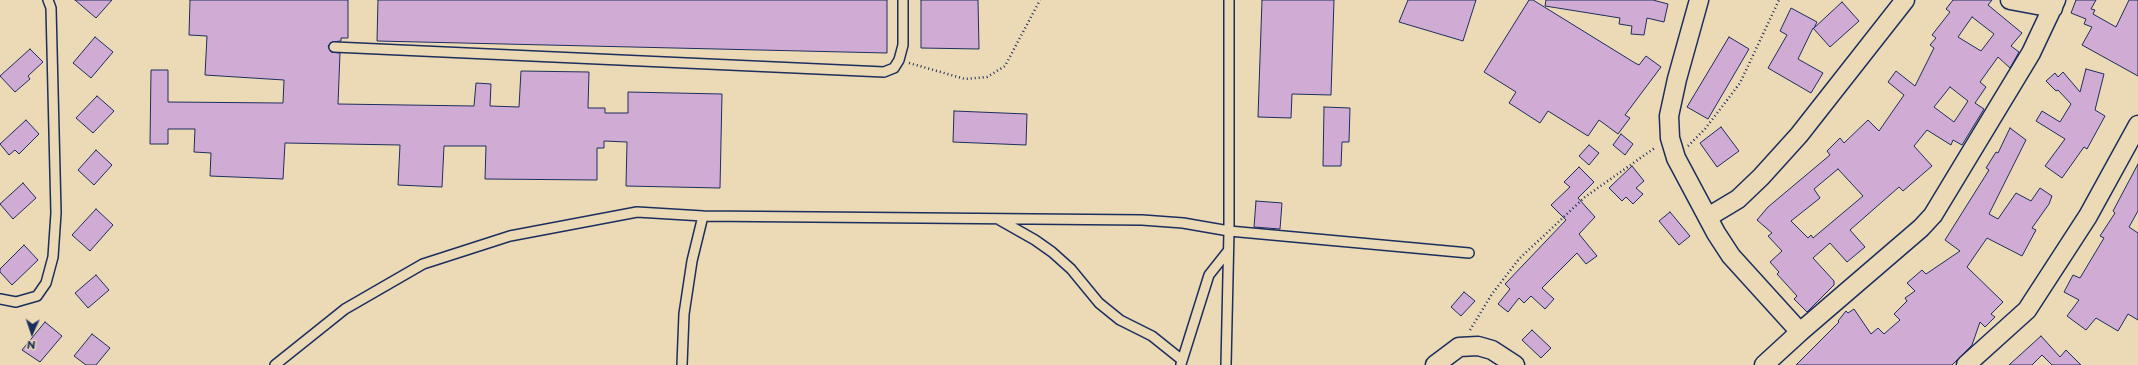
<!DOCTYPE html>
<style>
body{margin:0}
#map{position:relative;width:2138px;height:365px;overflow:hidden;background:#ecd9b6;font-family:"Playpen Sans",sans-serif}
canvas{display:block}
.north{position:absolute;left:12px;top:313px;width:40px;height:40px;-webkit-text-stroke:3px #ecd9b6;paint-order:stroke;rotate:183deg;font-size:11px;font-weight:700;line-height:16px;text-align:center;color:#1b2f5e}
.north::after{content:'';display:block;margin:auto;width:14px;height:18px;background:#1b2f5e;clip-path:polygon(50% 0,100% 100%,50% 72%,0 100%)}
</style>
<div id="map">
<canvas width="2138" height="365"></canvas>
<div class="north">N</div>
</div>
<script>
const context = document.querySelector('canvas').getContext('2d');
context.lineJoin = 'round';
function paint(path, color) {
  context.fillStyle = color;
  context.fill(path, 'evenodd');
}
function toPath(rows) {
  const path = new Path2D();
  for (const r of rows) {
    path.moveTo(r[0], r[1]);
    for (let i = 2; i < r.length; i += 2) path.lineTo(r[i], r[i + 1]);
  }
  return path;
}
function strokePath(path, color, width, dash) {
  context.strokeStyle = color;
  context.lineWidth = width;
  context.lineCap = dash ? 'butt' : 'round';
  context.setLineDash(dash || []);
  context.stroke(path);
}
const building = toPath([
 [75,0,112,0,96,18,75,0],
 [190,0,348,0,348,38,341,38,341,41,332,42,328,46,331,52,340,53,338,104,474,106,476,83,491,84,490,106,519,107,521,71,589,72,588,108,605,108,605,113,628,113,628,92,722,94,720,188,626,186,627,142,604,141,604,148,597,148,597,180,485,179,486,146,444,146,442,187,398,185,400,145,285,143,283,179,210,176,211,153,194,152,195,129,168,129,168,144,150,144,151,70,168,70,168,102,283,103,284,80,205,75,207,36,189,35,190,0],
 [378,0,887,0,887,53,377,41,378,0],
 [921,0,978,0,979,49,921,48,921,0],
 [1262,0,1334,0,1331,95,1292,94,1291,118,1258,117,1262,0],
 [1408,0,1476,0,1463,41,1399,22,1408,0],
 [1529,0,1533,0,1635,63,1639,65,1646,56,1661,67,1625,115,1630,118,1618,134,1599,120,1588,136,1548,111,1540,123,1509,103,1516,92,1484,72,1529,0],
 [1546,0,1653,0,1668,4,1664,22,1647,18,1644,35,1631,34,1632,26,1619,24,1620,18,1545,6,1546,0],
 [1953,0,1992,0,1988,5,2022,33,2011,46,2019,52,2010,68,1998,57,1980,82,1986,87,1975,103,1984,109,1962,145,1953,140,1951,145,1927,130,1914,146,1932,166,1903,191,1899,187,1850,230,1865,247,1847,262,1830,243,1813,258,1834,281,1834,285,1807,312,1794,299,1797,296,1777,274,1779,272,1770,262,1782,251,1768,236,1772,233,1757,220,1768,207,1830,155,1827,151,1840,138,1844,143,1868,120,1879,131,1904,95,1888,82,1896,71,1915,86,1934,48,1930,45,1936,38,1932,35,1950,12,1946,9,1953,0],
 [1972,17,1994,34,1981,51,1958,37,1972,17],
 [1950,87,1968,101,1954,122,1934,107,1950,87],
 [1838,169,1863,196,1813,238,1811,235,1808,238,1791,221,1820,198,1814,189,1838,169],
 [2076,0,2096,0,2091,9,2095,10,2093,14,2116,27,2129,0,2138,0,2138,76,2082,45,2092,27,2084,24,2086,19,2071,13,2076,0],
 [1842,2,1859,21,1830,47,1813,28,1798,59,1823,73,1811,93,1768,68,1787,35,1780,31,1791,8,1817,22,1814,28,1842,2],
 [95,37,113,52,91,78,73,63,95,37],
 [1729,37,1749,49,1708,119,1687,107,1729,37],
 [30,49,43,62,28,76,30,79,15,92,0,76,30,49],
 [2086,69,2104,74,2095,110,2105,116,2087,149,2084,147,2062,178,2045,166,2065,139,2036,121,2042,111,2060,122,2071,104,2058,90,2056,91,2046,81,2055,73,2058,77,2063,72,2080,92,2086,69],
 [97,96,114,111,93,133,76,118,97,96],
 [1324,107,1350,108,1349,142,1342,142,1341,166,1323,166,1324,107],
 [954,111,1027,114,1026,145,953,142,954,111],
 [26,120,39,134,19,154,15,150,9,155,0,144,26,120],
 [1721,127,1739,151,1717,167,1700,143,1721,127],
 [2010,128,2026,140,1989,214,1998,219,2016,193,2031,201,2040,188,2052,196,2049,204,2032,228,2036,230,2022,256,1987,238,1967,267,2003,302,1991,314,1995,317,1985,327,1980,322,1972,345,1952,365,1796,365,1839,322,1838,321,1846,311,1848,313,1854,309,1871,334,1878,328,1884,334,1900,320,1894,314,1907,301,1905,298,1915,291,1907,283,1922,270,1926,274,1960,251,1945,240,1989,170,1986,168,1996,152,1998,153,2010,128],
 [1621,134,1633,144,1625,155,1613,145,1621,134],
 [1589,145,1599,153,1589,165,1579,156,1589,145],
 [96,150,112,165,94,185,78,170,96,150],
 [2138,164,2138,211,2129,227,2138,233,2138,320,2128,314,2118,331,2096,318,2086,330,2067,316,2079,300,2064,292,2073,275,2080,278,2104,238,2100,236,2115,213,2113,211,2138,164],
 [1632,166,1644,181,1636,188,1643,194,1633,204,1626,197,1622,201,1609,188,1632,166],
 [1579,167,1594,182,1578,198,1595,217,1579,234,1597,256,1586,264,1577,253,1542,288,1554,299,1545,309,1531,296,1524,303,1519,298,1508,312,1498,304,1510,289,1505,284,1566,220,1551,205,1570,187,1564,182,1579,167],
 [23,183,36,198,13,219,0,204,23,183],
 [1256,201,1282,203,1280,229,1254,227,1256,201],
 [96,209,113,225,90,251,72,235,96,209],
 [1670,212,1690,236,1679,245,1659,221,1670,212],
 [24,245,38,260,12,285,0,272,0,269,24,245],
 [96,275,109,290,88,308,75,293,96,275],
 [1464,292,1475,301,1461,316,1451,307,1464,292],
 [45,322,62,336,40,362,22,350,45,322],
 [1532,330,1551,348,1541,358,1522,340,1532,330],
 [92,334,110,348,96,365,86,365,74,356,92,334],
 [2041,336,2060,357,2066,350,2081,365,2052,365,2042,355,2032,365,2009,365,2041,336]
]);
const path = toPath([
 [909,63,965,79,987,77,1005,66,1040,0],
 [1688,146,1705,129,1740,83,1779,0],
 [1470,330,1492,294,1519,259,1585,197,1656,147]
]);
const service = toPath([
 [334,47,884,72,894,68,899,60,903,45,903,0],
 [998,219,1035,240,1052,252,1071,269,1099,303,1120,320,1152,336,1182,360],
 [0,299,16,302,37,296,46,283,53,257,56,213,51,8,48,0],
 [1181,364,1209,275,1228,251],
 [275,365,345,309,423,264,510,236,637,212,703,216,1142,220,1183,223,1229,231,1469,253],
 [682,365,684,314,692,261,703,216],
 [1226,365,1229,231,1229,0]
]);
const minor = toPath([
 [1699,0,1677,79,1669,116,1670,138,1676,158,1716,233,1731,256,1800,332],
 [2010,0,2053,8],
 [1708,217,1738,199,1761,177,1799,135,1905,0],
 [1435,365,1459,347,1478,346,1492,350,1515,365],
 [1764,365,1800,332,1921,228,1933,215,2031,53,2056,0],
 [1966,365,2027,310,2088,216,2138,125]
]);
paint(building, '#d0abd4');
strokePath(building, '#1b2f5e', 1);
strokePath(service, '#1b2f5e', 12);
strokePath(minor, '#1b2f5e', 21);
strokePath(path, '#1b2f5e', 2.5, [1, 3]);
strokePath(service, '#ecd9b6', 9);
strokePath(minor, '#ecd9b6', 18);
</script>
